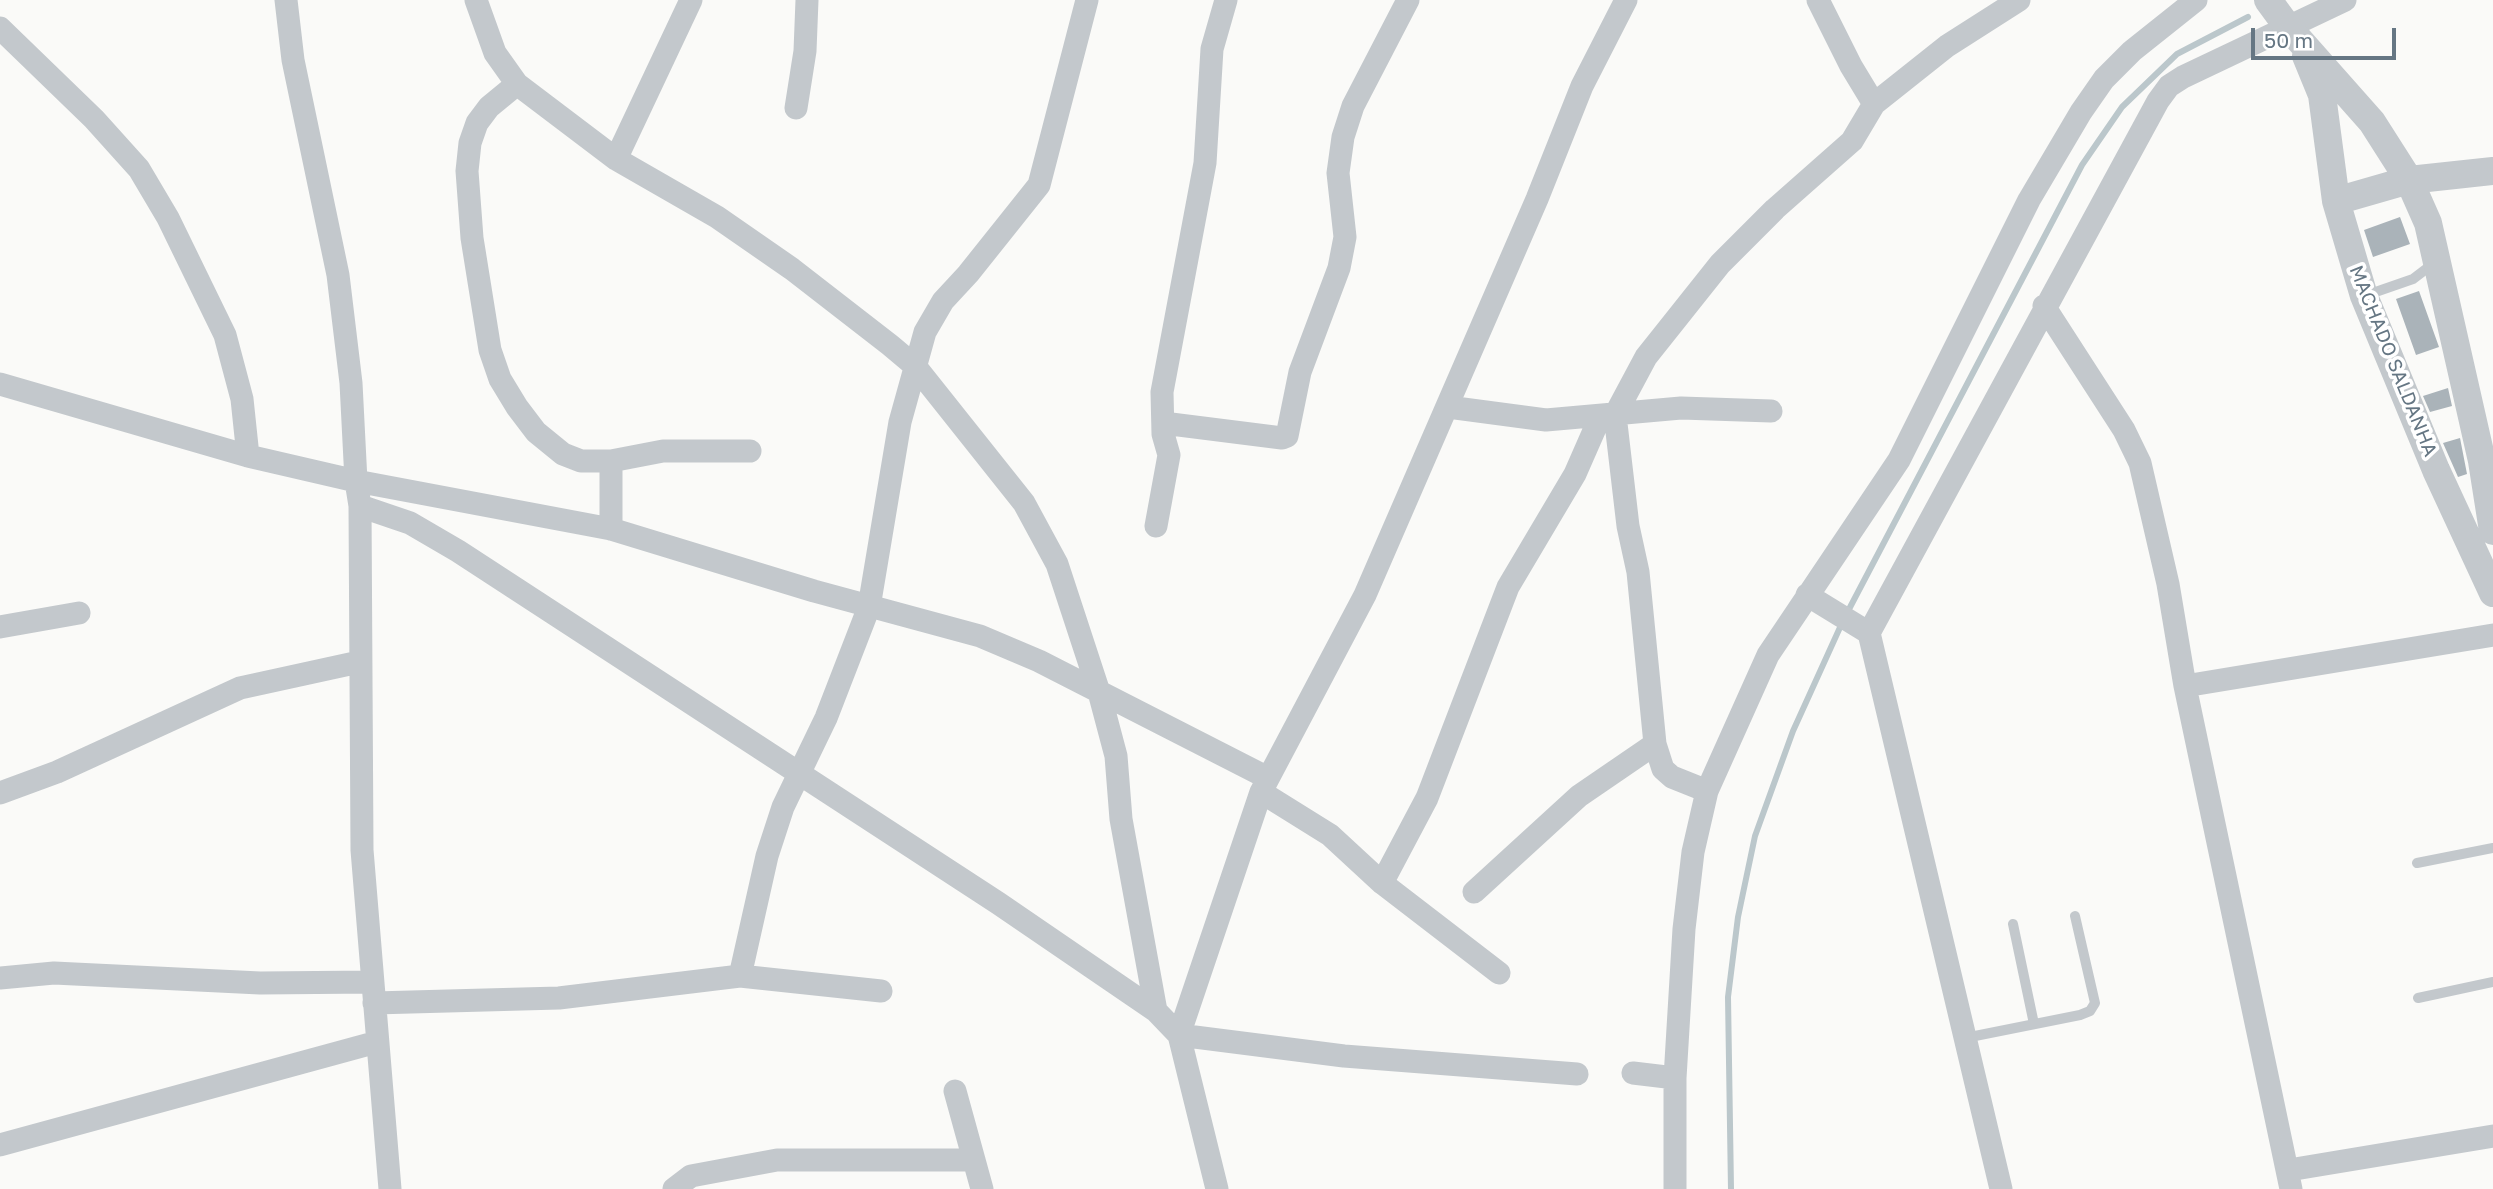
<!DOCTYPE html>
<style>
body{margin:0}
#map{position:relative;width:2493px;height:1189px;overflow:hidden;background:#fafaf8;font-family:"Golos Text",sans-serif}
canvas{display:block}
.scale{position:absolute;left:2251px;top:28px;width:145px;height:32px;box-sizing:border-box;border:4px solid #657683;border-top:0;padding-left:9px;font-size:21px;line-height:24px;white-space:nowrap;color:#657683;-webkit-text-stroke:5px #fff;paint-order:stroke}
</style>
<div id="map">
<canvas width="2493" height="1189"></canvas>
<div class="scale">50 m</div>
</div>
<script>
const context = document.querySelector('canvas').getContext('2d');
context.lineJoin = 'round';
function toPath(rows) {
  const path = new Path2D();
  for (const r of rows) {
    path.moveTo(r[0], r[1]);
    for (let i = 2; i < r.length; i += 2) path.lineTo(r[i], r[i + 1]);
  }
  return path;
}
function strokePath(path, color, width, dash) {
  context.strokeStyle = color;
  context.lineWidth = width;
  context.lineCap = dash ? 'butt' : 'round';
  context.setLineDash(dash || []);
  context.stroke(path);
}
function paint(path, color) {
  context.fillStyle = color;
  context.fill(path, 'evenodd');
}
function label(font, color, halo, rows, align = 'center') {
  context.font = font + ' "Golos Text",sans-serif';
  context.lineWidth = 7;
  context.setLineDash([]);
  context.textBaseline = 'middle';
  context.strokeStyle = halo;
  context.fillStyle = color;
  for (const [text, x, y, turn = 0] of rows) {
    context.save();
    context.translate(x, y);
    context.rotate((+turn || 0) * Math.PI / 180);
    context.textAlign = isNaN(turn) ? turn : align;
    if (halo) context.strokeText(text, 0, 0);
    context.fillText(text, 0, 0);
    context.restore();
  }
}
const stream = toPath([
 [1847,613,2082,165,2122,107,2177,54,2248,17],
 [1731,1189,1728,997,1738,917,1755,836,1793,731,1842,623]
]);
const building = toPath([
 [2400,217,2410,244,2373,257,2364,230],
 [2419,291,2439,347,2416,355,2396,299],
 [2448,388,2452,406,2430,412,2423,396],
 [2460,438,2467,474,2458,477,2443,443]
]);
const service = toPath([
 [2364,296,2413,279,2434,263],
 [2417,863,2493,848],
 [2013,924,2034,1024],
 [2418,998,2493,982],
 [1965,1038,2080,1015,2090,1011,2095,1003,2075,916]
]);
const minor = toPath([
 [286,0,293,60,338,275,351,383,356,481,360,506,362,850,390,1189],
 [476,0,495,53,517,84,616,159,717,217,792,269,890,345,915,366,1024,503,1057,564,1099,692,1116,756,1121,819,1156,1011,1179,1035,1344,1056,1577,1074],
 [1818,0,1851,66,1874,104],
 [0,28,94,119,139,169,168,218,225,335,242,399,248,456],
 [517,84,489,107,477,123,470,143,467,171,472,238,490,350,500,379,517,407,536,432,563,454,581,461,611,461,663,451,750,451],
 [796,108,805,51,807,0],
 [616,159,691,0],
 [2044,306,2124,430,2140,463,2168,584,2185,686,2291,1189],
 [0,384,248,456,356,481,611,529,814,591,980,636,1039,661,1268,778],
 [1448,407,1546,420,1681,408,1771,411],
 [1163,423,1282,438,1287,436,1300,372,1339,268,1345,237,1338,173,1343,137,1353,106,1408,0],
 [360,506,410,523,458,551,998,903,1156,1011],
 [1156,526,1169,455,1163,434,1162,392,1205,163,1212,49,1226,0],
 [611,529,611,461],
 [1807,595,1869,633],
 [0,627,79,613],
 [2185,686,2493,635],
 [1707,791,1672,777,1663,769,1655,744,1638,572,1628,526,1615,415,1646,357,1720,264,1775,209,1852,141,1874,104,1947,46,2019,0],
 [1261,792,1330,835,1382,883,1499,973],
 [0,793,57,772,240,688,359,662],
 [1382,883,1427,798,1508,587,1575,474,1600,417],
 [1474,892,1579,796,1655,744],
 [740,976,767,856,783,807,826,718,869,607,900,422,925,332,943,301,968,274,1039,185,1087,0],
 [0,978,54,973,260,983,372,982],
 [374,1003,559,998,740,976,881,991],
 [1633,1073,1675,1078],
 [955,1091,982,1189],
 [0,1145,377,1042],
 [2289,1170,2493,1136],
 [674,1189,691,1176,777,1160,974,1160],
 [1217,1189,1179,1035,1261,792,1365,595,1537,199,1582,86,1626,0],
 [1675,1189,1675,1078,1684,929,1693,852,1707,791,1768,655,1899,460,2029,200,2081,112,2104,79,2132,51,2196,0],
 [2001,1189,1869,633,2158,101,2169,86,2183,77,2345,0]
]);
const tertiary = toPath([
 [2268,0,2287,26,2372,122,2409,180,2428,223,2482,461,2493,531],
 [2306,56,2322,95,2336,201,2364,296,2436,470,2493,593],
 [2336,201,2409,180,2493,171]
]);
const streetNames = [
 ["MACHADO SALDANHA",2393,361,68]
];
strokePath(stream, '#bbc7cb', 6);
paint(building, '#aab3b9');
strokePath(service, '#c3c8cc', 10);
strokePath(minor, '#c3c8cc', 23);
strokePath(tertiary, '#c3c8cc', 28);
label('19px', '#657683', '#fff', streetNames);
</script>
